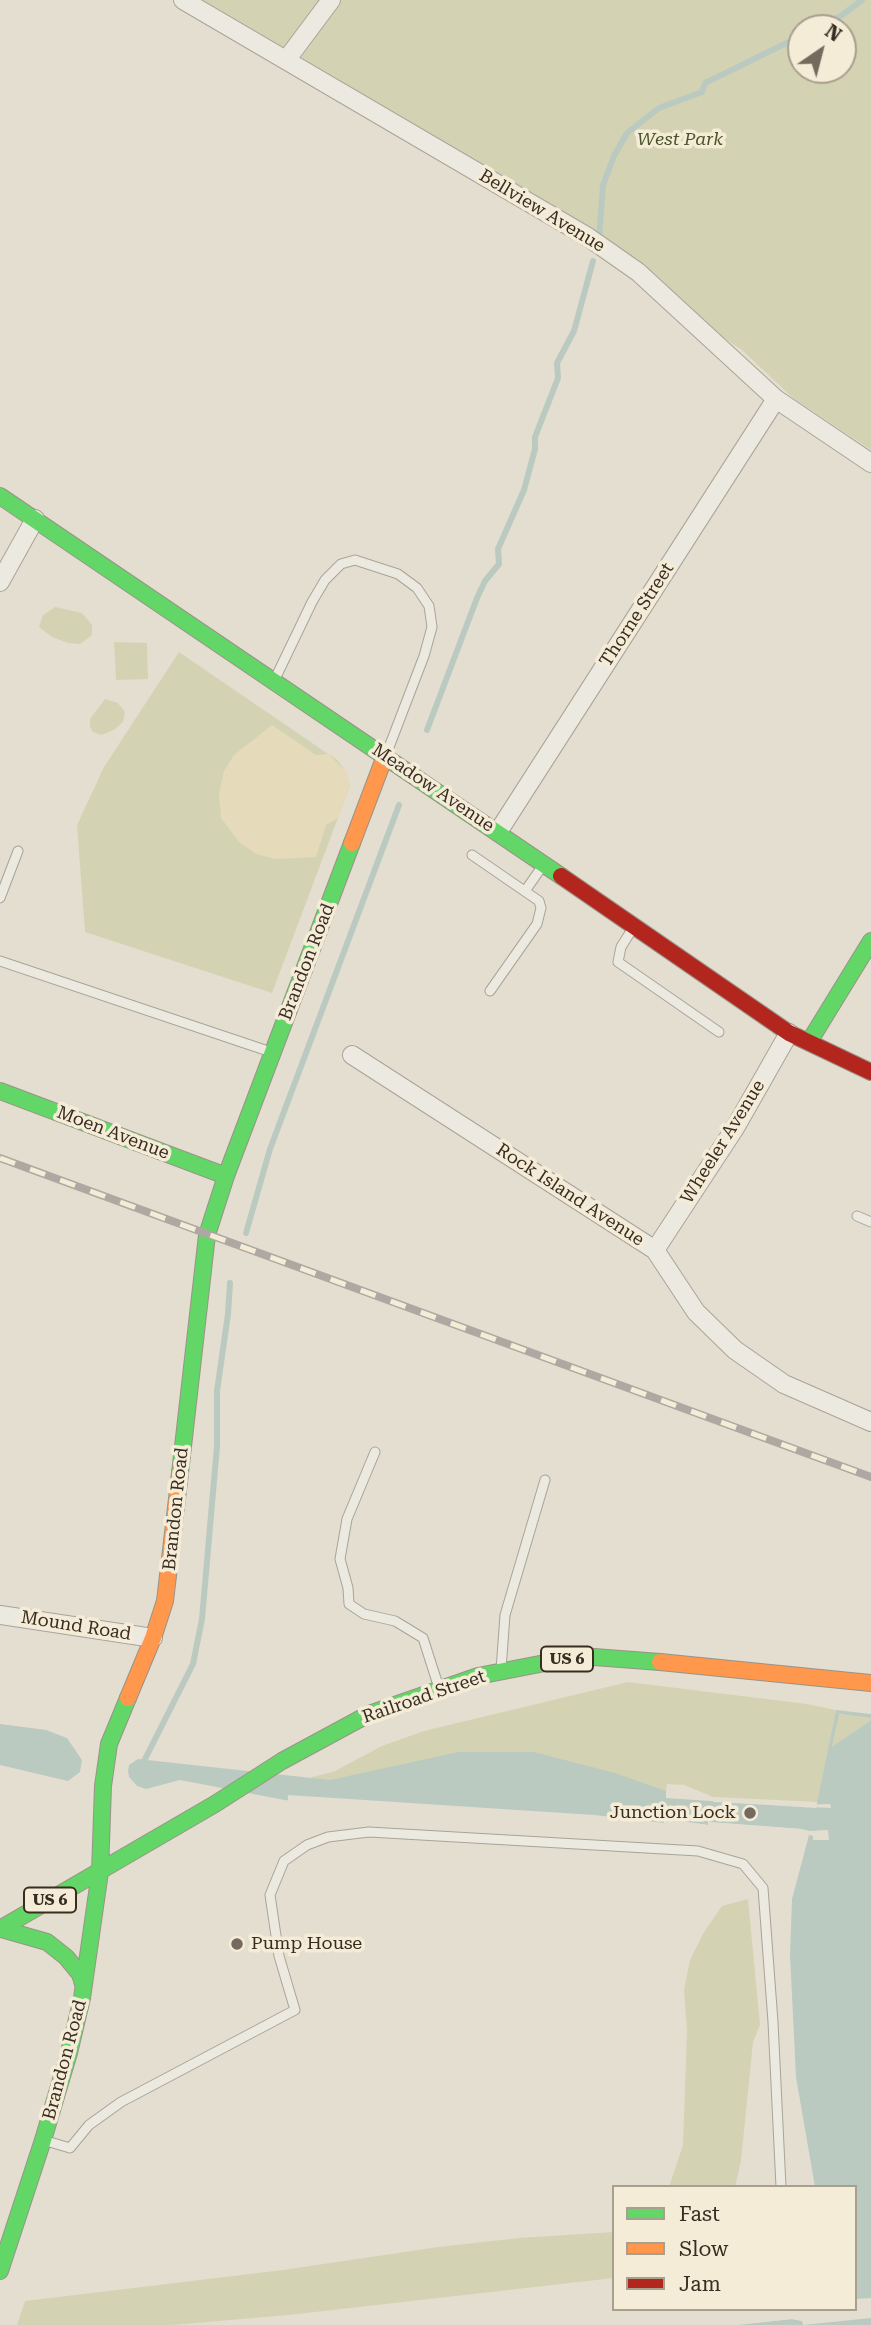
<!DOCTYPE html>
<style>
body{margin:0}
#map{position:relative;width:871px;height:2325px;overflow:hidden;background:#e4ded0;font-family:"Roboto Serif",serif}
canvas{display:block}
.legend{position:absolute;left:612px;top:2185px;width:245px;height:126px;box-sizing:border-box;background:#f4ecd7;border:2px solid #a99f8e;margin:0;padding:9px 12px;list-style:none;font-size:21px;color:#392c21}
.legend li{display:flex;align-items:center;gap:14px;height:35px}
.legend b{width:35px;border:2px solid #a99f8e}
.north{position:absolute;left:787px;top:14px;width:70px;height:70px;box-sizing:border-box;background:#f4ecd7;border:2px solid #a99f8e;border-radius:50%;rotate:35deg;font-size:19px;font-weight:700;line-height:28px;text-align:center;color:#392c21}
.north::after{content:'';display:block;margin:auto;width:24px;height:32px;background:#756a5e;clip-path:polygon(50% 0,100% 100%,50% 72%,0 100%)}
</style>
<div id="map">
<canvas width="871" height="2325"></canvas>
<ul class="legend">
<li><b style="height:9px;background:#63d668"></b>Fast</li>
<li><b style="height:9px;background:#ff974d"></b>Slow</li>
<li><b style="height:9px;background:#b3261e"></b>Jam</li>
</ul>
<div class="north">N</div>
</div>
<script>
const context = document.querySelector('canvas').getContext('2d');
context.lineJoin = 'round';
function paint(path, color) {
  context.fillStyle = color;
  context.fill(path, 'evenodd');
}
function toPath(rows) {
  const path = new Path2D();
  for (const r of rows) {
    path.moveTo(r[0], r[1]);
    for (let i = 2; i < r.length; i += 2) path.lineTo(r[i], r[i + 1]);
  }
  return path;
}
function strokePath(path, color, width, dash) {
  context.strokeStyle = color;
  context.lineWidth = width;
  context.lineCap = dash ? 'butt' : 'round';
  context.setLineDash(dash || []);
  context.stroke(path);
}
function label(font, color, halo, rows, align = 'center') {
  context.font = font + ' "Roboto Serif",serif';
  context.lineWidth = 7;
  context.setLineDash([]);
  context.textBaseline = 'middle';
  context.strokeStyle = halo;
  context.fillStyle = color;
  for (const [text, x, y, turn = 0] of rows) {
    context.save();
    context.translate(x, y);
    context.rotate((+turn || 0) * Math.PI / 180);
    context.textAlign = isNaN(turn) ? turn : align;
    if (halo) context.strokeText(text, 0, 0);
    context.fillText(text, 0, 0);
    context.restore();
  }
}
const green = toPath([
 [199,0,871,0,871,450,793,398,742,350,493,182],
 [801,28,843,28,843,70,801,70],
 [55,607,82,613,92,625,92,635,80,644,68,643,52,637,39,627,43,615],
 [114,642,147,643,148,679,116,680],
 [179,652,337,760,346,771,350,786,272,993,85,932,77,825,104,767],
 [105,699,118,703,125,712,123,722,114,730,101,735,93,732,90,727,90,719],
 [628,1682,807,1704,836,1710,818,1802,713,1797,684,1785,667,1784,665,1798,288,1795,312,1777,333,1772,382,1746,424,1731],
 [838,1714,871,1718,871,1720,832,1748],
 [748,1899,760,2025,753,2042,741,2161,735,2187,669,2187,683,2145,687,2031,684,1990,690,1960,704,1932,722,1906],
 [614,2232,614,2278,289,2315,172,2325,17,2325,25,2301,283,2270,438,2247,519,2238]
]);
const sand = toPath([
 [272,725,316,755,328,754,346,771,350,786,338,818,326,825,316,857,275,859,256,854,239,842,221,818,219,794,224,771,234,755]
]);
const water = toPath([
 [836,1710,871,1714,871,1718,839,1714,832,1747,871,1720,871,2325,737,2325,792,2319,803,2321,803,2324,827,2322,855,2309,855,2187,815,2187,796,2077,790,1955,792,1899,809,1835,801,1829,709,1822,708,1825,664,1820,664,1825,295,1802,180,1780,146,1789,137,1786,129,1777,128,1771,129,1765,138,1759,330,1780,458,1752,534,1752,615,1773,666,1791,666,1798,816,1808],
 [0,1724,46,1730,67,1738,82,1760,80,1772,68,1781,0,1765]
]);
const pier = toPath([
 [288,1795,594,1815,664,1823,663,1829,568,1820,295,1805,284,1803,288,1800],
 [713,1797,716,1799,800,1805,830,1804,831,1808,713,1802],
 [681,1821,708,1825,708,1822,801,1829,810,1831,828,1830,829,1840,813,1840,813,1836,799,1832,712,1826,708,1828,696,1827,681,1824],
 [871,2298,871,2318,803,2325,802,2321,792,2319,734,2325,737,2321,792,2315,804,2318,806,2321,824,2319,823,2309,855,2309,855,2299]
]);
const stream = toPath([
 [810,28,841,16,862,0],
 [599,240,603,185,614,156,627,133,659,108,702,92,705,83,801,36],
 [427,730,477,598,485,581,499,564,498,549,524,490,535,449,535,437,558,378,557,363,574,331,593,261],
 [246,1233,270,1149,399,805],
 [141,1767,193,1664,202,1619,217,1446,217,1391,228,1314,230,1283]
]);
const lane = toPath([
 [275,679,312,602,325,580,341,564,355,560,398,574,417,588,429,606,432,627,424,656,386,755],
 [472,855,539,901,541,908,537,924,490,991],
 [525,891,544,864],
 [0,898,18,851],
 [633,928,621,947,618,962,719,1032],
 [0,961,271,1052],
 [857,1216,871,1222],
 [375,1452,347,1519,340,1559,348,1588,349,1604,364,1614,395,1621,423,1638,439,1688],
 [501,1670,505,1615,545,1480],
 [43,2140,70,2148,89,2125,121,2102,295,2010,279,1956,270,1895,284,1861,307,1845,328,1837,369,1832,698,1851,743,1864,763,1888,773,2022,781,2187]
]);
const street = toPath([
 [183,0,588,237,638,272,776,399,871,463],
 [287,59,331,0],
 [0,582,35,519],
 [498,832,776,399],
 [352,1055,655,1250,696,1312,735,1350,784,1384,871,1422],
 [655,1250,735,1128,789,1033],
 [0,1615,153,1638]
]);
const fast = toPath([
 [0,496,561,876],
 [809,1042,871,941],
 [0,1091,226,1176],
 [180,1473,207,1235,226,1176,352,843],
 [0,1929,215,1804,282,1761,369,1714,478,1676,581,1656,660,1662],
 [1,1929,47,1942,66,1957,80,1974,83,1984],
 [0,2271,43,2140,69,2053,82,1998,100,1872,103,1786,109,1744,128,1698]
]);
const slow = toPath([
 [352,843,385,756],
 [660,1662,871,1683],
 [128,1698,153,1638,165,1601,180,1473]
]);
const jam = toPath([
 [561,876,789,1033,871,1072]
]);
const rail = toPath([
 [0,1158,871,1477]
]);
const markers = [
 [750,1813,7,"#756a5e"],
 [237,1944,7,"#756a5e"]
];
const shields = [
 [567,1659,52],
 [50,1900,52]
];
const shieldNames = [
 ["US 6",567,1659],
 ["US 6",50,1900]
];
const parkNames = [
 ["West Park",680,140]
];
const streetNames = [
 ["Bellview Avenue",542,211,31],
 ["Thorne Street",637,615,-57],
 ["Meadow Avenue",433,788,34],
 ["Brandon Road",307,962,-69],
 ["Moen Avenue",113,1133,21],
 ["Wheeler Avenue",723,1142,-58],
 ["Rock Island Avenue",570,1195,33],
 ["Brandon Road",176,1509,-84],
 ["Mound Road",76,1626,9],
 ["Railroad Street",424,1697,-19],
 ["Brandon Road",65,2060,-75]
];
const poiNames = [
 ["Junction Lock",736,1813],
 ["Pump House",251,1944,"left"]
];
paint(green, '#d3d3b3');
paint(sand, '#e5dab9');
paint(water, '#bbcac1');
paint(pier, '#e4ded0');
strokePath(stream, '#bbcac1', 6);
strokePath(lane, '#aaa398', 11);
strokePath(street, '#aaa398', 20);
strokePath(fast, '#999388', 18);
strokePath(slow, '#999388', 18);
strokePath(jam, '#999388', 18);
strokePath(lane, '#ece9e1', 9);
strokePath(street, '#ece9e1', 18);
strokePath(fast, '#63d668', 16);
strokePath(slow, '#ff974d', 16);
strokePath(jam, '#b3261e', 16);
strokePath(rail, '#ada8a1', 8);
strokePath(rail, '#f4ecd7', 5, [16]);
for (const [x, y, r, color] of markers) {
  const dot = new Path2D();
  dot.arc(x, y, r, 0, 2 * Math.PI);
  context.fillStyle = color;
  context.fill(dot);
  strokePath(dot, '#f4ecd7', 2.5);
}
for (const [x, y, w] of shields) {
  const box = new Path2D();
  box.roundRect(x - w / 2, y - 12.5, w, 25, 5);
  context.fillStyle = '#f4ecd7';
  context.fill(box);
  strokePath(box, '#392c21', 2);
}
label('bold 16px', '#392c21', null, shieldNames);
label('italic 18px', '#495428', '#f4ecd7', parkNames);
label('18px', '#392c21', '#f4ecd7', streetNames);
label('18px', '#392c21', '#f4ecd7', poiNames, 'right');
</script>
